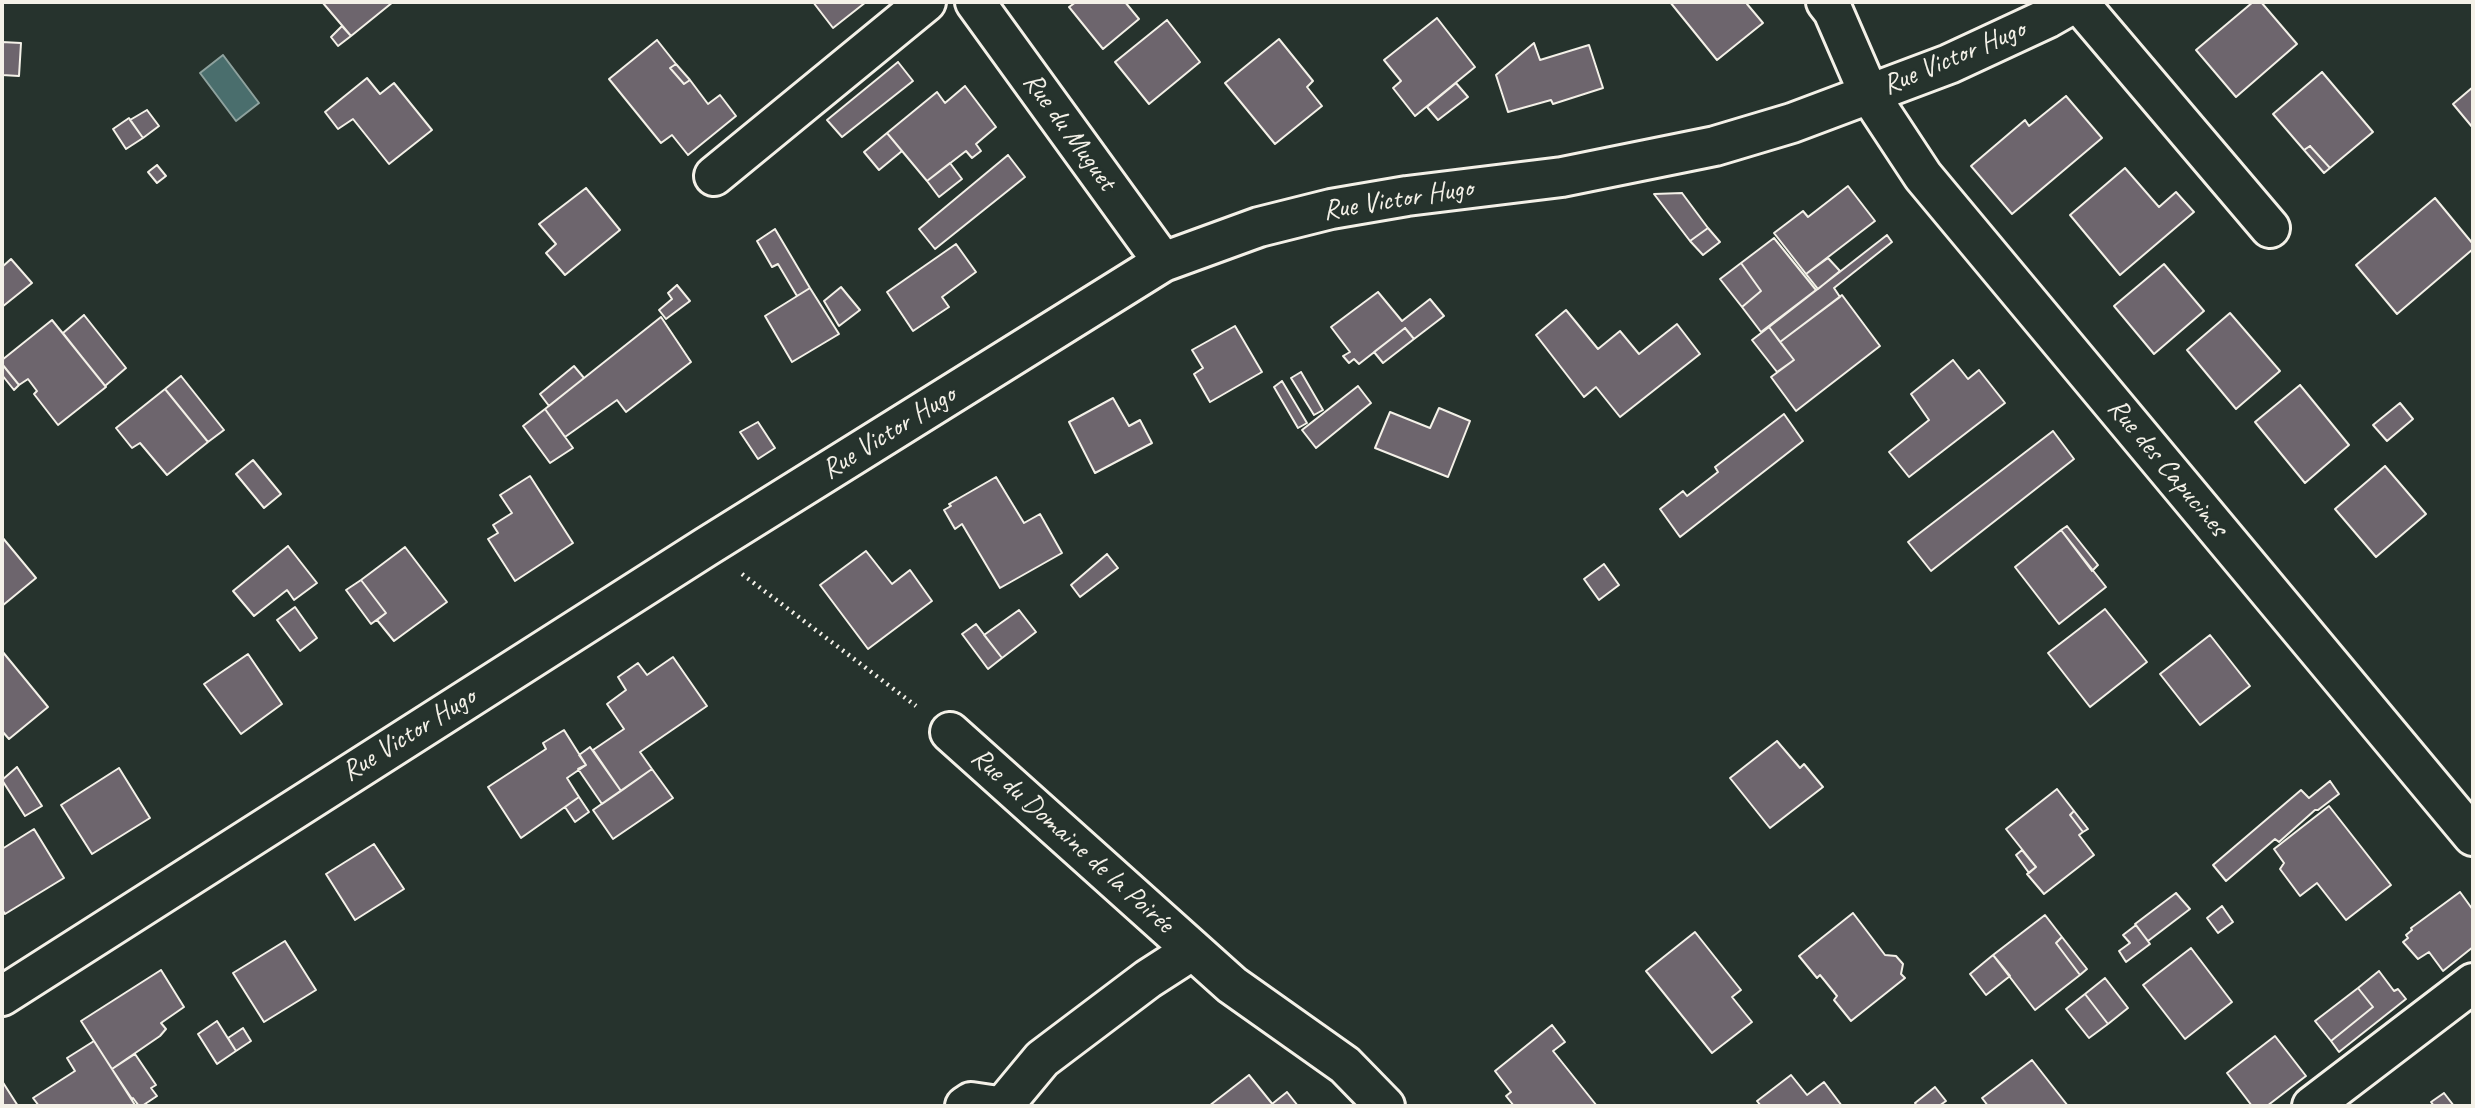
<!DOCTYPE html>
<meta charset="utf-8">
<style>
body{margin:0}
#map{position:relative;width:2475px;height:1108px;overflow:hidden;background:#26332d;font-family:Caveat,sans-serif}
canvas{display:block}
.frame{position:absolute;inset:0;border:4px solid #f4f1e8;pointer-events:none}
</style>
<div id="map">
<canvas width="2475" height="1108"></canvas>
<div class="frame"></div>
</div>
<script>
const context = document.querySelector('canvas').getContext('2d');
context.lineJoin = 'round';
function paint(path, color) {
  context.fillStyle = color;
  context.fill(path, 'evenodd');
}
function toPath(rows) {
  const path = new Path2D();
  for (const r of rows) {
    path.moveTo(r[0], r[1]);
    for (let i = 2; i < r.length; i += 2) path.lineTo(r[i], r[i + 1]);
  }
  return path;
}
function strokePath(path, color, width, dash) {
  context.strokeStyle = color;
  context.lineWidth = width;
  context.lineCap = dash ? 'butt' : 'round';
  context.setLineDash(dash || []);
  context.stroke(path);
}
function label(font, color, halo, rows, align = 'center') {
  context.font = font + ' Caveat,sans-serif';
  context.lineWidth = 5;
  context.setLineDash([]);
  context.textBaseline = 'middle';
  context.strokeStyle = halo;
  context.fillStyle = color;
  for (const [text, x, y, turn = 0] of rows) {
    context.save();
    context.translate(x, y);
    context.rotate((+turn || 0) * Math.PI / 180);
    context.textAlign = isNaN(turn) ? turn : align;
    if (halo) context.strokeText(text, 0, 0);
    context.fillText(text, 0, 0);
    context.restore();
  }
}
const water = toPath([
 [223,55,259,103,236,121,200,73,223,55]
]);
const building = toPath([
 [325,2,393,2,351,36,323,3,325,2],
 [813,2,866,2,833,28,813,2],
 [1076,2,1125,2,1139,19,1103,49,1069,7,1076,2],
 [1670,2,1749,2,1747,4,1763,23,1717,60,1670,2],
 [2253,2,2261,2,2297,44,2236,97,2196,50,2253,2],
 [1437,18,1475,67,1415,116,1393,88,1401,81,1384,60,1437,18],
 [1167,20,1200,62,1149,104,1115,62,1167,20],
 [342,26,351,36,338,46,331,37,342,26],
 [1279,39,1313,81,1307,87,1322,106,1275,144,1225,83,1279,39],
 [657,40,676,64,670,68,684,84,690,80,708,104,720,95,736,116,688,155,672,135,661,143,609,79,657,40],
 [2,42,21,43,19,76,2,75,2,42],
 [1534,43,1540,60,1589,45,1603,88,1553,104,1551,100,1508,112,1496,75,1534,43],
 [898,62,913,81,842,137,827,120,898,62],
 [676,64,690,80,684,84,670,68,676,64],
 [2322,72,2373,132,2330,168,2310,146,2304,150,2273,114,2322,72],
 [367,78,380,94,394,83,432,130,389,164,353,119,338,129,325,112,367,78],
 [1456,83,1468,97,1438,120,1427,107,1456,83],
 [965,86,996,127,976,144,981,151,972,158,966,151,927,181,887,133,937,92,945,103,965,86],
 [2473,87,2473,128,2453,104,2473,87],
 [2066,96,2102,138,2012,214,1971,166,2025,120,2029,126,2066,96],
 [147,110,159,126,143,138,130,120,147,110],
 [129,118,143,138,126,149,113,129,129,118],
 [887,133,902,151,879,170,864,152,887,133],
 [2310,146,2330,168,2324,173,2304,150,2310,146],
 [1008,155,1025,177,935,249,919,229,1008,155],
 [950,163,962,179,939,197,927,181,950,163],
 [157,165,166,176,157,183,148,172,157,165],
 [2125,168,2159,207,2176,192,2194,212,2120,275,2070,215,2125,168],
 [1848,186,1875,221,1806,274,1774,233,1803,211,1808,217,1848,186],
 [586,188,620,230,565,275,546,253,556,244,539,224,586,188],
 [1682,193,1708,228,1690,241,1654,194,1682,193],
 [2435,198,2473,244,2473,249,2397,314,2356,265,2435,198],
 [1708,228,1720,242,1703,255,1690,241,1708,228],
 [775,229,810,288,797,296,778,264,772,267,757,241,775,229],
 [1887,235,1892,242,1834,288,1840,297,1780,342,1769,327,1887,235],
 [1774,238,1816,290,1761,332,1742,307,1761,291,1741,263,1774,238],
 [956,244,976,272,942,297,949,307,913,331,887,292,956,244],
 [1828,258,1840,271,1818,289,1806,274,1828,258],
 [11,259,32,283,2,307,2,267,11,259],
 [1741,263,1761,291,1742,307,1720,279,1741,263],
 [2164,264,2204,311,2154,354,2114,306,2164,264],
 [677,285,690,301,666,319,659,310,672,299,668,293,677,285],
 [841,287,860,310,839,326,824,301,841,287],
 [810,288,839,334,792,362,765,316,810,288],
 [1378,292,1402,321,1430,299,1444,316,1414,339,1405,328,1359,364,1354,359,1349,363,1343,356,1350,352,1331,327,1378,292],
 [1842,295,1880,346,1796,411,1771,377,1794,360,1780,342,1842,295],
 [1566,310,1598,349,1620,331,1639,354,1677,324,1700,354,1620,417,1596,387,1584,397,1536,335,1566,310],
 [2230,313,2280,371,2236,409,2187,350,2230,313],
 [84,315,126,368,105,386,63,333,84,315],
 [661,317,691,362,626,412,617,400,565,437,545,409,661,317],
 [52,320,106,387,58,425,34,394,37,391,28,379,19,385,2,364,2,360,52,320],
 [1235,326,1262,372,1210,402,1194,374,1203,368,1192,350,1235,326],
 [1769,327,1794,360,1777,372,1752,340,1769,327],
 [1405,328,1414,339,1383,363,1374,352,1405,328],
 [1953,360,1968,379,1979,370,2005,403,1909,477,1889,452,1929,420,1911,394,1953,360],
 [2,364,19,385,14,390,2,375,2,364],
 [574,366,584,378,549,406,540,394,574,366],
 [1301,372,1323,410,1314,415,1291,378,1301,372],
 [181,376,224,430,208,442,165,389,181,376],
 [1282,381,1307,423,1298,428,1274,387,1282,381],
 [2300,385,2349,445,2305,483,2255,422,2300,385],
 [1358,386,1371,403,1316,448,1302,430,1358,386],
 [165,389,208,442,167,475,140,443,132,448,116,428,165,389],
 [1113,398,1129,426,1140,420,1152,443,1095,473,1069,422,1113,398],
 [2400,403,2413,419,2387,441,2373,425,2400,403],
 [1439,408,1470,421,1448,477,1375,448,1390,412,1430,428,1439,408],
 [545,409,573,448,550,463,523,426,545,409],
 [1784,414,1803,441,1680,537,1660,509,1683,491,1687,496,1718,472,1715,467,1784,414],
 [758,422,775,448,758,459,740,432,758,422],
 [2053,431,2074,459,1931,571,1908,542,2053,431],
 [253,460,281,494,264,508,236,474,253,460],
 [2385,466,2426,514,2376,557,2335,509,2385,466],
 [530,476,573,543,515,581,488,539,498,533,493,525,512,513,500,495,530,476],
 [996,477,1024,523,1040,514,1062,553,1000,588,962,524,955,529,944,510,951,506,949,504,996,477],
 [2067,526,2098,565,2092,571,2061,530,2067,526],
 [2061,530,2106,587,2059,624,2015,567,2061,530],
 [2,537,36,578,2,606,2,537],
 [288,546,317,583,294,600,287,590,254,616,233,591,288,546],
 [405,547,447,602,394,641,377,620,386,613,361,580,405,547],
 [866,551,892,584,910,570,932,601,868,649,820,585,866,551],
 [1107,554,1118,568,1080,597,1071,585,1107,554],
 [1604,564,1619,585,1599,600,1584,579,1604,564],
 [361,580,386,613,371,624,346,590,361,580],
 [295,607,317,638,300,651,277,620,295,607],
 [2105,609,2147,662,2090,707,2048,653,2105,609],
 [1019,610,1036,632,1002,658,984,635,1019,610],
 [976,624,1002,658,988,669,962,634,976,624],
 [2210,635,2250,686,2200,725,2160,674,2210,635],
 [2,651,48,707,9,739,2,731,2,651],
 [248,654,282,704,241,734,204,684,248,654],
 [673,657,707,706,640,752,652,769,621,791,593,750,624,729,607,704,626,690,618,677,638,663,647,675,673,657],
 [564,730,586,765,567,778,579,797,521,838,488,787,546,749,543,743,564,730],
 [1777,741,1800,768,1804,764,1823,787,1770,828,1730,778,1777,741],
 [590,747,621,791,602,804,578,769,586,765,579,755,590,747],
 [17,767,42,806,25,816,2,780,17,767],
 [119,768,150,818,92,854,61,805,119,768],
 [652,769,673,798,613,839,593,810,652,769],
 [2330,781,2339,794,2318,810,2315,810,2279,842,2275,839,2226,881,2213,865,2301,790,2309,798,2330,781],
 [2057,789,2074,811,2070,815,2083,832,2079,835,2094,855,2044,894,2027,874,2036,867,2006,829,2057,789],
 [579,797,589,812,575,822,565,807,579,797],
 [2329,806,2391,885,2346,920,2317,883,2300,896,2280,869,2284,863,2274,849,2329,806],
 [2074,811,2088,829,2083,832,2070,815,2074,811],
 [34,829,64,878,5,914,2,909,2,849,34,829],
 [374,844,404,889,355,920,326,874,374,844],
 [2022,850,2036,867,2029,873,2016,855,2022,850],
 [2460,892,2473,910,2473,947,2443,971,2429,952,2418,959,2403,942,2408,938,2406,935,2412,930,2411,928,2460,892],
 [2176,893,2190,909,2148,941,2135,924,2176,893],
 [2222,906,2233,922,2218,933,2207,918,2222,906],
 [1853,913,1885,955,1896,956,1903,964,1901,974,1905,978,1851,1021,1834,1000,1837,996,1820,975,1817,978,1799,956,1853,913],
 [2045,915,2062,937,2056,943,2080,975,2035,1010,1993,955,2045,915],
 [2136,925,2150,944,2126,962,2119,951,2130,943,2123,935,2136,925],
 [1695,932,1741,990,1732,997,1752,1022,1712,1053,1646,971,1695,932],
 [2062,937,2087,969,2080,975,2056,943,2062,937],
 [285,941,316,990,264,1022,233,973,285,941],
 [2191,948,2232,1002,2185,1039,2143,985,2191,948],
 [1993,955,2010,976,1986,995,1970,974,1993,955],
 [161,970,184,1007,161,1023,166,1029,160,1036,112,1069,81,1021,161,970],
 [2379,971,2394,991,2398,989,2406,999,2339,1052,2331,1041,2373,1007,2358,988,2379,971],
 [2105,978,2128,1008,2108,1024,2085,994,2105,978],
 [2358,988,2373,1007,2331,1041,2315,1021,2358,988],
 [2085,994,2108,1024,2089,1038,2066,1009,2085,994],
 [217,1021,236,1051,217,1064,198,1034,217,1021],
 [1552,1025,1565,1042,1553,1051,1597,1106,1514,1106,1506,1096,1511,1092,1495,1071,1552,1025],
 [243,1028,251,1041,236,1051,228,1038,243,1028],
 [2275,1036,2306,1076,2267,1106,2252,1106,2227,1073,2275,1036],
 [94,1041,135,1105,39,1106,33,1098,75,1071,67,1058,94,1041],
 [135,1054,156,1085,151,1088,157,1096,142,1106,139,1106,133,1098,132,1099,112,1069,135,1054],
 [2032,1060,2068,1106,1988,1106,1982,1098,2032,1060],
 [1249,1075,1274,1106,1209,1106,1249,1075],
 [1791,1075,1807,1095,1824,1082,1842,1106,1761,1106,1757,1101,1791,1075],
 [2,1081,18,1106,2,1106,2,1081],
 [1935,1087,1946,1101,1939,1106,1917,1106,1915,1103,1935,1087],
 [1287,1092,1298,1106,1274,1106,1272,1104,1287,1092],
 [2444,1093,2454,1106,2434,1106,2431,1102,2444,1093]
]);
const path = toPath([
 [742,574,916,706]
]);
const minor = toPath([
 [975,2,1163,262],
 [1826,2,1833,11,1869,94,1923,176,2473,836],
 [2078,2,2270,228],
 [714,176,926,2],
 [950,732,1232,985,1345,1065,1385,1106],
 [2,996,706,547,1163,262,1259,227,1331,209,1407,196,1562,177,1715,146,1792,123,1949,64,2048,18,2076,2],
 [965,1106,971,1102,998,1106],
 [1003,1106,1042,1059,1148,979,1193,950],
 [2312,1106,2473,983]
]);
const streetNames = [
 ["Rue Victor Hugo",1954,58,-23],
 ["Rue du Muguet",1069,132,54],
 ["Rue Victor Hugo",1398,200,-9],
 ["Rue Victor Hugo",889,433,-32],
 ["Rue des Capucines",2167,468,50],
 ["Rue Victor Hugo",409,735,-32],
 ["Rue du Domaine de la Poirée",1072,841,42]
];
paint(water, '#4a6e6d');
strokePath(water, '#8ea29e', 2);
paint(building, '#6d656d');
strokePath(building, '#f4f1e8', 2);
strokePath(minor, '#f4f1e8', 44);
strokePath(path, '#f4f1e8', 4.5, [2, 5]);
strokePath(minor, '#26332d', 38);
label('28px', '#f4f1e8', '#26332d', streetNames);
</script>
